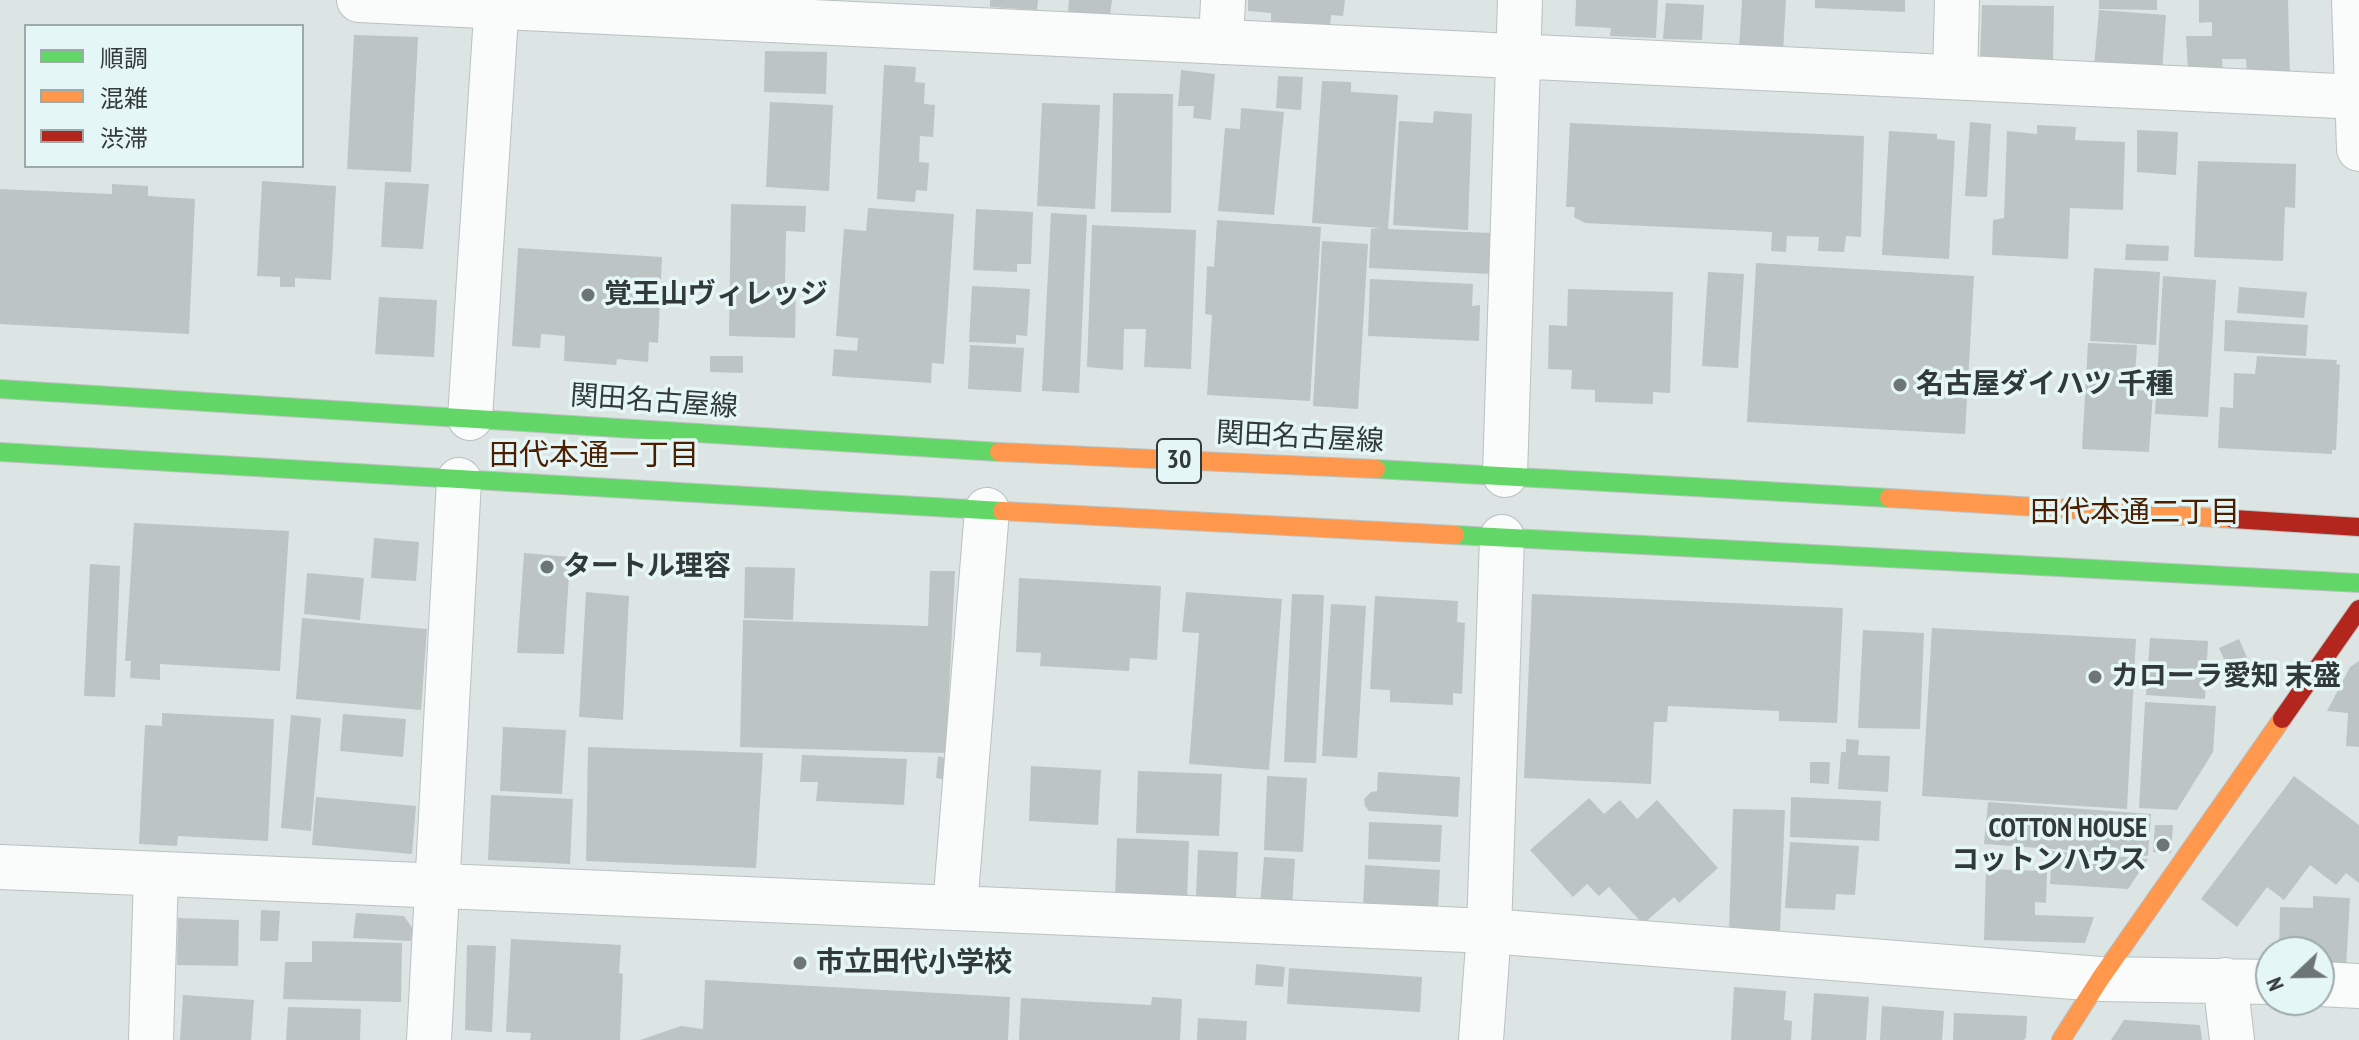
<!DOCTYPE html>
<meta charset="utf-8">
<style>
body{margin:0}
#map{position:relative;width:2359px;height:1040px;overflow:hidden;background:#dce5e4;font-family:"PT Sans Narrow","Noto Sans JP",sans-serif}
canvas{display:block}
.legend{position:absolute;left:24px;top:24px;width:280px;height:144px;box-sizing:border-box;background:#e5f6f6;border:2px solid #9daaaa;margin:0;padding:10px 14px;list-style:none;font-size:24px;color:#323939}
.legend li{display:flex;align-items:center;gap:16px;height:40px}
.legend b{width:40px;border:2px solid #9daaaa}
.north{position:absolute;left:2255px;top:936px;width:80px;height:80px;box-sizing:border-box;background:#e5f6f6;border:2px solid #9daaaa;border-radius:50%;rotate:248deg;font-size:22px;font-weight:700;line-height:32px;text-align:center;color:#323939}
.north::after{content:'';display:block;margin:auto;width:28px;height:36px;background:#6e7575;clip-path:polygon(50% 0,100% 100%,50% 72%,0 100%)}
</style>
<div id="map">
<canvas width="2359" height="1040"></canvas>
<ul class="legend">
<li><b style="height:10px;background:#63d668"></b>順調</li>
<li><b style="height:10px;background:#ff974d"></b>混雑</li>
<li><b style="height:10px;background:#b3261e"></b>渋滞</li>
</ul>
<div class="north">N</div>
</div>
<script>
const context = document.querySelector('canvas').getContext('2d');
context.lineJoin = 'round';
function paint(path, color) {
  context.fillStyle = color;
  context.fill(path, 'evenodd');
}
function toPath(rows) {
  const path = new Path2D();
  for (const r of rows) {
    path.moveTo(r[0], r[1]);
    for (let i = 2; i < r.length; i += 2) path.lineTo(r[i], r[i + 1]);
  }
  return path;
}
function strokePath(path, color, width, dash) {
  context.strokeStyle = color;
  context.lineWidth = width;
  context.lineCap = dash ? 'butt' : 'round';
  context.setLineDash(dash || []);
  context.stroke(path);
}
function label(font, color, halo, rows, align = 'center') {
  context.font = font + ' "PT Sans Narrow","Noto Sans JP",sans-serif';
  context.lineWidth = 7;
  context.setLineDash([]);
  context.textBaseline = 'middle';
  context.strokeStyle = halo;
  context.fillStyle = color;
  for (const [text, x, y, turn = 0] of rows) {
    context.save();
    context.translate(x, y);
    context.rotate((+turn || 0) * Math.PI / 180);
    context.textAlign = isNaN(turn) ? turn : align;
    if (halo) context.strokeText(text, 0, 0);
    context.fillText(text, 0, 0);
    context.restore();
  }
}
const building = toPath([
 [990,0,1038,0,1037,10,990,7],
 [1069,0,1112,0,1110,15,1068,12],
 [1248,0,1345,0,1343,16,1331,15,1330,26,1271,22,1271,13,1248,11],
 [1576,0,1658,0,1656,38,1610,36,1611,28,1575,26],
 [1742,0,1786,0,1783,52,1739,49],
 [1815,0,1905,0,1905,12,1815,8],
 [2099,0,2157,0,2157,10,2099,9],
 [2199,0,2288,0,2290,75,2247,76,2246,59,2222,59,2223,71,2188,72,2186,36,2212,36,2212,22,2199,23],
 [1666,3,1704,5,1702,40,1663,39],
 [1982,5,2054,6,2053,62,1980,60],
 [2099,10,2166,15,2162,72,2094,67],
 [354,35,418,37,411,172,347,169],
 [765,51,827,52,826,94,764,92],
 [884,65,916,67,915,82,925,83,924,104,935,105,933,137,920,136,919,162,929,163,927,191,916,190,915,202,877,199],
 [1181,70,1215,74,1211,120,1193,118,1194,106,1178,106],
 [1278,76,1303,77,1301,110,1276,108],
 [1322,81,1351,82,1351,92,1398,95,1388,229,1492,233,1490,274,1369,268,1371,229,1380,228,1312,223],
 [1113,93,1173,94,1171,213,1111,212],
 [770,102,833,105,829,191,766,187],
 [1042,103,1100,105,1095,209,1037,206],
 [1241,108,1284,112,1274,215,1218,211,1225,128,1240,129],
 [1434,111,1472,114,1468,230,1393,225,1399,121,1433,123],
 [1970,122,1991,124,1987,197,1965,196],
 [1570,123,1864,136,1861,237,1846,236,1844,252,1818,251,1819,237,1787,236,1786,252,1771,251,1772,232,1585,223,1574,217,1575,207,1566,207],
 [2037,125,2076,127,2075,140,2125,142,2123,210,2070,208,2068,259,1992,255,1993,220,2004,218,2007,131,2037,134],
 [2137,130,2178,132,2176,175,2137,172],
 [1889,131,1937,134,1937,139,1955,141,1949,259,1882,255],
 [2198,161,2296,164,2295,208,2285,207,2283,261,2194,257],
 [262,181,336,186,331,280,295,278,295,287,280,287,280,277,257,276],
 [385,182,429,184,423,249,381,247],
 [112,184,148,186,148,196,195,199,189,334,0,324,0,189,112,194],
 [731,204,806,206,805,232,786,231,785,285,796,285,795,338,729,336],
 [868,208,954,214,944,364,932,363,931,383,832,376,834,349,857,351,858,338,836,336,844,229,866,231],
 [976,209,1033,212,1031,264,1017,264,1017,272,973,270],
 [1051,213,1087,215,1079,393,1042,391],
 [1217,220,1321,227,1310,401,1207,395,1212,315,1205,314,1207,266,1214,267],
 [1092,225,1196,230,1191,369,1144,367,1146,329,1124,329,1123,370,1087,367],
 [1322,241,1368,244,1358,409,1313,406],
 [2126,244,2169,246,2168,261,2125,260],
 [518,248,662,257,658,343,649,342,648,362,617,359,616,365,564,361,565,336,541,334,540,348,512,346],
 [1756,263,1974,276,1965,434,1747,422],
 [2094,268,2160,272,2156,345,2090,341],
 [1708,272,1744,274,1738,368,1702,366],
 [2163,276,2216,280,2208,417,2155,414],
 [1370,279,1473,284,1472,306,1480,305,1479,341,1368,336],
 [972,286,1030,289,1027,336,1016,335,1016,344,969,342],
 [2239,287,2307,292,2304,318,2237,313],
 [1568,289,1673,292,1670,393,1653,392,1653,404,1595,402,1595,390,1571,389,1572,370,1548,369,1549,325,1567,326],
 [379,297,437,300,434,357,375,354],
 [2225,320,2308,325,2306,356,2224,351],
 [2088,343,2137,345,2134,390,2153,391,2149,452,2082,449],
 [970,345,1024,348,1021,392,968,389],
 [710,356,743,356,743,373,710,372],
 [2257,356,2337,360,2336,364,2340,365,2336,450,2332,450,2332,454,2218,448,2220,407,2233,408,2234,373,2255,374],
 [134,523,289,531,280,671,160,664,160,680,130,678,131,661,125,661],
 [374,538,419,542,416,581,371,578],
 [524,553,570,557,564,654,517,653],
 [90,564,120,566,115,697,84,696],
 [745,567,795,568,793,620,744,618],
 [930,571,955,571,946,753,740,747,743,620,928,626],
 [307,573,364,578,360,620,304,614],
 [1019,578,1161,586,1157,660,1130,658,1129,671,1040,666,1041,653,1016,652],
 [586,592,629,596,623,720,579,717],
 [1186,592,1282,599,1269,770,1189,764,1199,633,1182,632],
 [1292,594,1324,595,1316,763,1284,762],
 [1532,594,1843,608,1837,723,1779,721,1779,711,1668,706,1667,722,1654,722,1651,784,1524,778],
 [1375,596,1458,601,1457,622,1465,623,1462,694,1453,693,1453,705,1390,702,1390,690,1370,689],
 [1331,604,1366,606,1357,758,1322,756],
 [302,618,427,629,421,710,296,699],
 [1932,628,2136,639,2127,809,1922,796],
 [1863,630,1924,633,1920,729,1858,728],
 [2150,638,2208,641,2205,699,2146,695],
 [2239,639,2255,676,2235,684,2219,648],
 [2359,661,2359,747,2346,746,2348,713,2327,711,2350,667],
 [2145,702,2216,706,2213,752,2177,810,2139,808],
 [162,713,274,719,268,841,178,836,177,846,139,844,145,725,162,726],
 [343,714,406,719,403,757,340,751],
 [291,715,321,718,311,831,281,828],
 [503,727,566,730,562,794,500,791],
 [1846,739,1859,740,1858,755,1890,756,1888,792,1838,789,1841,752,1846,752],
 [588,747,763,753,756,868,586,861],
 [802,755,907,759,904,805,816,801,818,782,800,782],
 [938,756,948,759,946,780,936,778],
 [1810,762,1830,762,1829,784,1810,783],
 [1031,766,1101,770,1098,825,1029,821],
 [1138,771,1222,774,1219,836,1136,833],
 [1378,772,1460,777,1458,817,1369,811,1365,806,1364,799,1371,792,1377,791],
 [1267,776,1307,778,1303,852,1264,850],
 [2294,776,2359,825,2359,883,2346,873,2336,885,2310,865,2284,900,2267,887,2237,927,2201,899],
 [491,795,573,799,570,864,488,860],
 [316,797,416,806,412,854,312,845],
 [1791,797,1881,801,1879,841,1790,837],
 [1589,798,1604,814,1620,800,1637,819,1657,800,1718,868,1679,903,1674,897,1643,924,1609,887,1599,896,1587,884,1573,897,1530,850],
 [1988,802,2151,814,2148,856,1984,844],
 [1733,809,1785,810,1780,931,1729,929],
 [1369,822,1442,825,1440,862,1368,859],
 [2155,825,2173,825,2171,853,2153,852],
 [1117,838,1189,841,1187,903,1115,899],
 [1790,842,1859,846,1855,895,1836,894,1835,910,1785,908],
 [1198,850,1238,852,1236,898,1196,896],
 [2052,851,2148,859,2128,889,2050,884],
 [1264,857,1295,859,1292,908,1260,906],
 [1365,865,1440,870,1438,908,1363,906],
 [1986,869,2047,871,2046,903,2035,902,2035,915,2094,917,2085,943,1984,940],
 [2313,896,2350,898,2346,968,2319,967,2319,952,2279,952,2280,907,2313,908],
 [261,910,280,911,278,941,260,941],
 [356,913,404,916,413,929,411,941,353,938],
 [178,918,239,920,238,966,177,965],
 [511,939,621,945,619,973,623,974,620,1040,530,1040,531,1033,506,1032],
 [312,941,402,943,401,1002,283,999,285,962,312,962],
 [467,945,496,946,492,1032,465,1030],
 [1256,964,1285,967,1283,987,1255,985],
 [1289,968,1422,977,1420,1012,1287,1004],
 [705,980,1010,997,1008,1040,640,1040,681,1026,703,1029],
 [1734,987,1786,991,1784,1020,1792,1021,1791,1040,1731,1040],
 [1814,993,1869,997,1866,1040,1811,1040],
 [183,995,254,1000,251,1040,180,1040],
 [1152,997,1182,999,1180,1040,1019,1040,1021,998,1151,1005],
 [1882,1006,1944,1011,1942,1040,1880,1040],
 [288,1007,361,1009,360,1040,286,1040],
 [1954,1013,2027,1016,2026,1037,2024,1040,1953,1040],
 [1198,1018,1247,1021,1246,1040,1197,1040],
 [2124,1020,2200,1025,2202,1040,2111,1040]
]);
const street = toPath([
 [359,0,2359,97],
 [2354,0,2359,149],
 [1221,42,1223,0],
 [1955,77,1957,0],
 [470,418,497,0],
 [1505,475,1520,0],
 [0,867,1489,931,2100,979,2271,982],
 [955,907,987,510],
 [2225,980,2232,1040],
 [2319,984,2359,986],
 [151,1040,156,875],
 [429,1040,459,480],
 [1481,1040,1489,931,1502,537]
]);
const fast = toPath([
 [0,389,999,452],
 [0,452,1002,511],
 [1376,469,1889,498],
 [1455,535,2359,583]
]);
const slow = toPath([
 [999,452,1376,469],
 [1889,498,2233,519],
 [1002,511,1455,535],
 [2061,1040,2100,979,2282,719]
]);
const jam = toPath([
 [2233,519,2359,527],
 [2282,719,2359,609]
]);
const markers = [
 [588,295,8,"#6e7575"],
 [1900,385,8,"#6e7575"],
 [547,567,8,"#6e7575"],
 [2095,677,8,"#6e7575"],
 [2163,845,8,"#6e7575"],
 [800,963,8,"#6e7575"]
];
const shields = [
 [1179,461,44]
];
const shieldNames = [
 ["30",1179,461]
];
const poiNames = [
 ["覚王山ヴィレッジ",604,295],
 ["名古屋ダイハツ 千種",1916,385],
 ["タートル理容",563,567],
 ["カローラ愛知 末盛",2111,677],
 ["COTTON HOUSE",2147,829,"right"],
 ["コットンハウス",2147,861,"right"],
 ["市立田代小学校",816,963]
];
const streetNames = [
 ["関田名古屋線",654,402,4],
 ["関田名古屋線",1300,438,3]
];
const neighbourhoodNames = [
 ["田代本通一丁目",594,456],
 ["田代本通二丁目",2135,513]
];
paint(building, '#bdc4c4');
strokePath(street, '#bac1c1', 46);
strokePath(fast, '#bac1c1', 20);
strokePath(slow, '#bac1c1', 20);
strokePath(jam, '#bac1c1', 20);
strokePath(street, '#fafbfb', 44);
strokePath(fast, '#63d668', 18);
strokePath(slow, '#ff974d', 18);
strokePath(jam, '#b3261e', 18);
for (const [x, y, r, color] of markers) {
  const dot = new Path2D();
  dot.arc(x, y, r, 0, 2 * Math.PI);
  context.fillStyle = color;
  context.fill(dot);
  strokePath(dot, '#e5f6f6', 3);
}
for (const [x, y, w] of shields) {
  const box = new Path2D();
  box.roundRect(x - w / 2, y - 22, w, 44, 6);
  context.fillStyle = '#e5f6f6';
  context.fill(box);
  strokePath(box, '#323939', 2);
}
label('bold 26px', '#323939', null, shieldNames);
label('bold 28px', '#323939', '#e5f6f6', poiNames, 'left');
label('28px', '#323939', '#e5f6f6', streetNames);
label('30px', '#4c1f00', '#e5f6f6', neighbourhoodNames);
</script>
